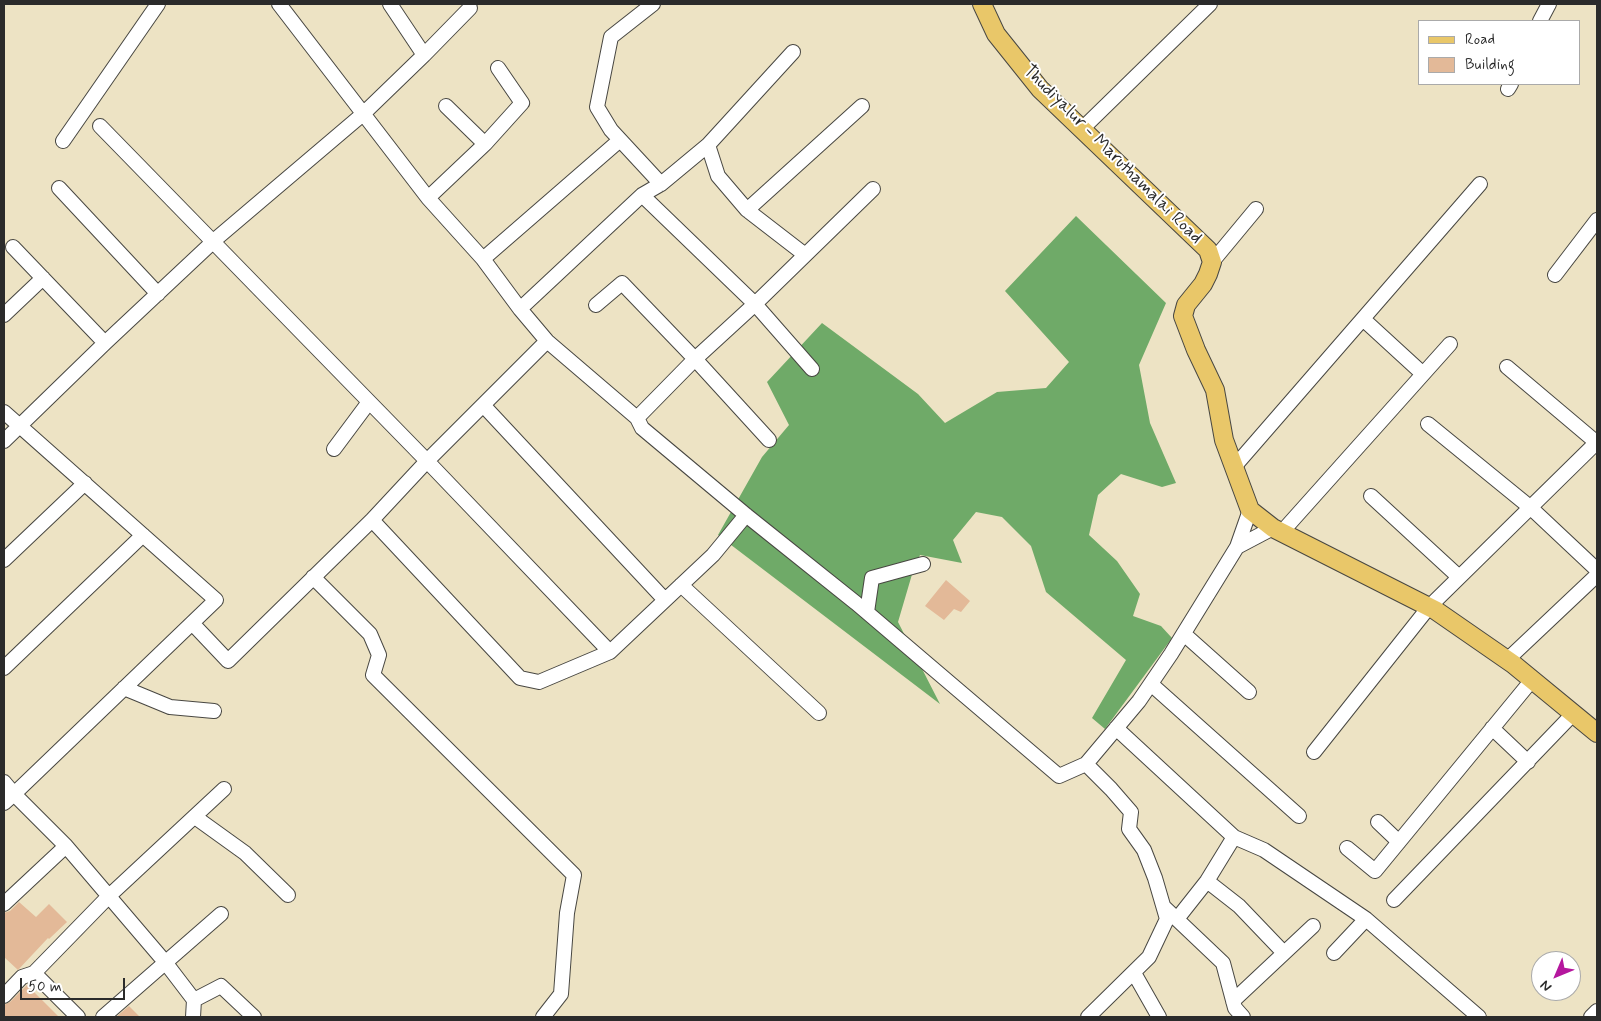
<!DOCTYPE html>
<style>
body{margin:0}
#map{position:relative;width:1601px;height:1021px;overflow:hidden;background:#ede3c4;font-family:Mynerve,sans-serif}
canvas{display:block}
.frame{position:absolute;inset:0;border:5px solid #2b2b2b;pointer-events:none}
.legend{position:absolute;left:1418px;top:20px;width:162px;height:65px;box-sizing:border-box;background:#fff;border:1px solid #aaa;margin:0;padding:6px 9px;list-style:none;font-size:15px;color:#2b2b2b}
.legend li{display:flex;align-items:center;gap:10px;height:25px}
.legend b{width:25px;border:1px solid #aaa}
.north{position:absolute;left:1531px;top:951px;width:50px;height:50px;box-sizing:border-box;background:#fff;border:1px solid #aaa;border-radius:50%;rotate:225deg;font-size:14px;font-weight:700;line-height:20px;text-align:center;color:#2b2b2b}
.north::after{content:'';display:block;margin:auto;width:18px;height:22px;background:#b5179e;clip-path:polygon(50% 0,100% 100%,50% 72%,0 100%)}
.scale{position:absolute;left:20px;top:978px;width:105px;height:22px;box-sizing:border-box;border:2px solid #2b2b2b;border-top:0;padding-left:6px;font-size:15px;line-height:18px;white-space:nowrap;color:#2b2b2b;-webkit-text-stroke:4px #fff;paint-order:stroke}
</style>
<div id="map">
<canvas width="1601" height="1021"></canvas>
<div class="frame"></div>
<ul class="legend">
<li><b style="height:6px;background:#e9c769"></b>Road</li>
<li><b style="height:14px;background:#e3b998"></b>Building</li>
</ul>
<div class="north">N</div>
<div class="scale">50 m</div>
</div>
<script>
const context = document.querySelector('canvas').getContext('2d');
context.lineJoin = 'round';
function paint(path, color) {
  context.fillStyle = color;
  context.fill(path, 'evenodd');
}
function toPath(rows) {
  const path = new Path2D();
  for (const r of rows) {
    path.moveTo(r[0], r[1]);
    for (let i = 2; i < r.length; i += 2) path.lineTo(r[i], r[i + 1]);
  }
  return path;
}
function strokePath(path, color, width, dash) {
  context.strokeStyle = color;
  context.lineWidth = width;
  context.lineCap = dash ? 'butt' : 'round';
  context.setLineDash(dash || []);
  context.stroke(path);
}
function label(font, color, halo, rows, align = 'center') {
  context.font = font + ' Mynerve,sans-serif';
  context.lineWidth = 4;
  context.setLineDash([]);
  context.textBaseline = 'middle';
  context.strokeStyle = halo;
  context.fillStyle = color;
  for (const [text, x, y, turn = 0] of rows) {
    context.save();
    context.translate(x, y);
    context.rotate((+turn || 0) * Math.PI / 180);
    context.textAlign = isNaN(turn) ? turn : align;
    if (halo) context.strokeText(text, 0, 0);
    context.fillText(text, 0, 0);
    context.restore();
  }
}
const forest = toPath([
 [1076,216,1166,303,1139,365,1150,423,1176,483,1162,487,1121,474,1098,495,1089,535,1117,561,1140,594,1133,616,1161,626,1172,638,1105,729,1092,718,1126,660,1046,592,1031,546,1002,517,976,512,953,540,962,563,920,555,913,571,898,622,940,704,718,535,762,457,789,425,767,382,822,323,918,394,945,423,997,392,1046,388,1069,362,1005,291]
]);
const building = toPath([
 [946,580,970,601,961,612,954,609,944,620,925,606],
 [19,902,36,917,49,904,67,922,49,939,48,938,18,970,4,957,4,913,10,911],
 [27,985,59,1017,4,1017,4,1005,10,1002],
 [129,1006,140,1017,116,1017]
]);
const minor = toPath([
 [279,4,428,198,483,259,520,309,547,341,637,418,642,428,746,515,856,603,1059,776,1086,764,1139,701,1171,654,1237,547,1273,528],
 [390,4,424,55],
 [653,4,611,37,597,107,611,130,661,184],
 [1540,21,1549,4],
 [1508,89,1511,84],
 [100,126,427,461,610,652],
 [1082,129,1210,4],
 [63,141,158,4],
 [485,144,522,103,498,68],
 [708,145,718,176,747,210,804,254],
 [59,188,158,294],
 [642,195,755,304,812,369],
 [428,198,485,144,446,106],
 [747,210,862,106],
 [13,247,105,343],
 [483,259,620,140],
 [1212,262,1256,209],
 [1555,275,1597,220],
 [596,305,622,283,695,359,769,440],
 [520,309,642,195,661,184,708,145,793,52],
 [4,315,43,278],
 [1363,319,1423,374],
 [1507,367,1597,443],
 [483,405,665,600],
 [4,412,216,600,14,794,4,782],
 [637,418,695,359,755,304,873,189],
 [1428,424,1531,508,1597,570],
 [4,441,105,343,217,238,363,114,424,55,470,8],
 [334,449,369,402],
 [1234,467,1480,184],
 [1371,496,1459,577],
 [372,520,520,678,539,682,610,652,713,555,746,515],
 [1281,533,1450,344],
 [1237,547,1250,510],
 [4,560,85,483],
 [313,577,370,634,379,655,373,675,574,875,567,913,561,994,543,1017],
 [681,585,819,713],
 [867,612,872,578,923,564],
 [192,623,228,661,372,520,427,461,547,341],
 [1184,634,1249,692],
 [1507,660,1597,575],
 [4,668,143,535],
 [1151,684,1299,816],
 [124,688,170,707,214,711],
 [1116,728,1234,837,1264,850,1366,919,1479,1017],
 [1492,728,1528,762],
 [1314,752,1429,607,1597,442],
 [1086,764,1111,789,1131,812,1129,829,1144,850,1155,878,1167,919,1149,957,1088,1017],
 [4,803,14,794,66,846,165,962,194,1000],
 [195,817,245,853,288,895],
 [1378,822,1399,842],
 [1347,848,1375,871,1532,680],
 [1207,881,1239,906,1284,953],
 [1394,900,1573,714],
 [4,904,66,846],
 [1164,907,1223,963,1235,1008,1243,1017],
 [1177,919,1207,881,1234,837],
 [1334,953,1366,919],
 [34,973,78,1017],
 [1134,973,1159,1017],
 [4,996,22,977,34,973,109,896,224,789],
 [1233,1001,1313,926],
 [103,1017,221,914],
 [193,1017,194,1000,221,986,254,1017],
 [1591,1017,1597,1011]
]);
const major = toPath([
 [982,4,996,34,1040,89,1208,250,1212,262,1208,274,1203,284,1186,305,1183,316,1196,350,1215,390,1224,440,1250,510,1273,528,1435,610,1513,664,1597,733]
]);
const streetNames = [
 ["Thudiyalur - Maruthamalai Road",1112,155,45]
];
paint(forest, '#6faa68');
paint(building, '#e3b998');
strokePath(minor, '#484742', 16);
strokePath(major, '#484742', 20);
strokePath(minor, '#fff', 14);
strokePath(major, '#e9c769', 18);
label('18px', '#2b2b2b', '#fff', streetNames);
</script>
